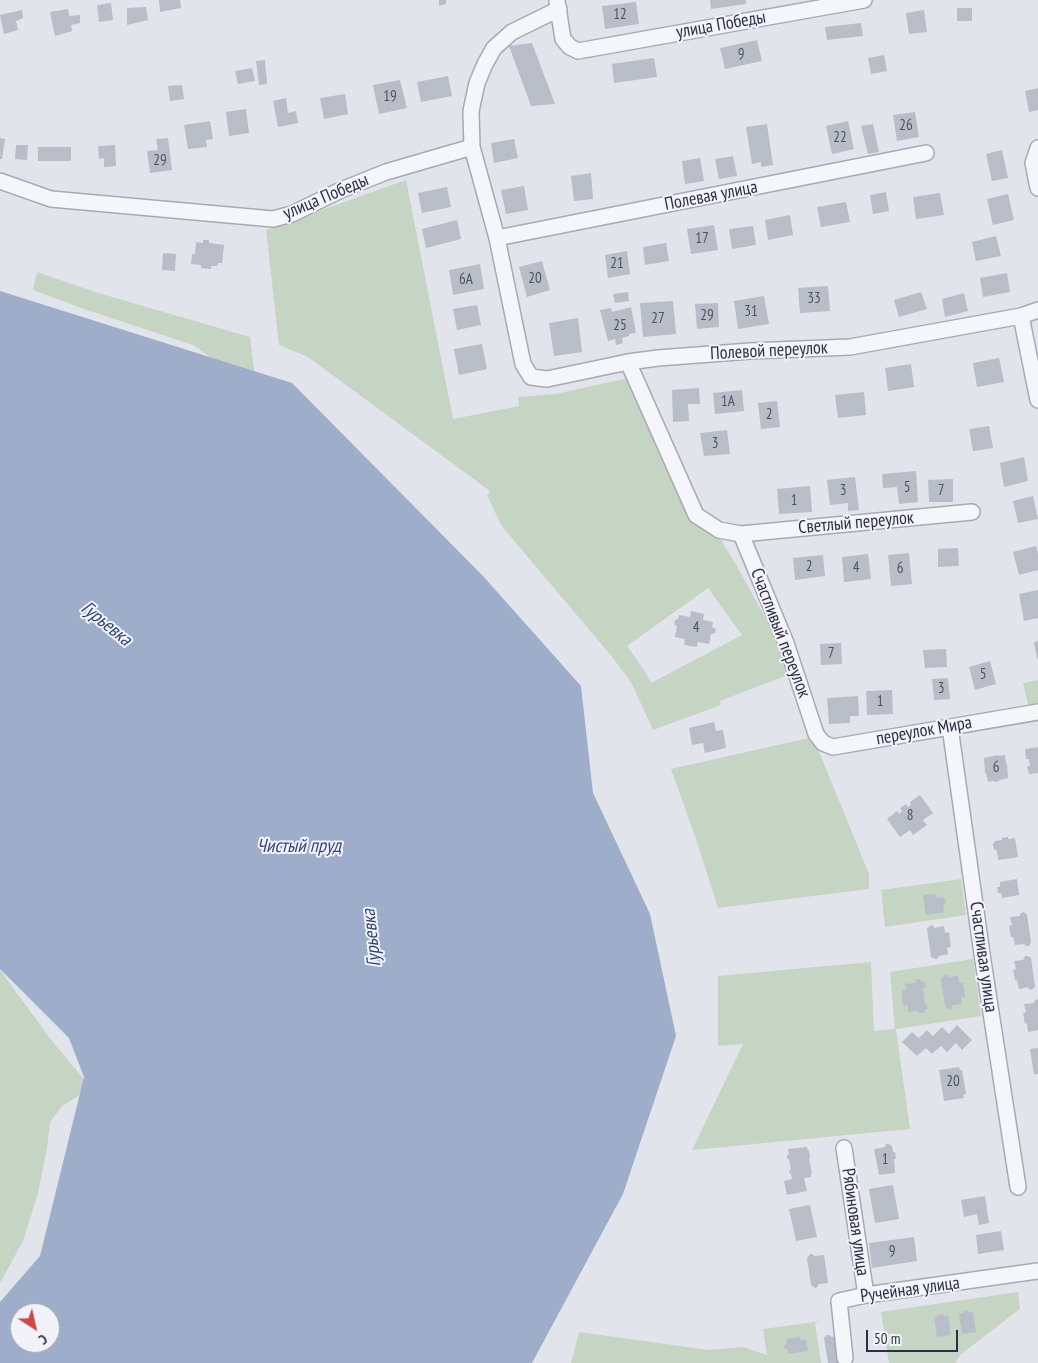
<!DOCTYPE html>
<meta charset="utf-8">
<style>
body{margin:0}
#map{position:relative;width:1038px;height:1363px;overflow:hidden;background:#e2e4eb;font-family:"PT Sans Narrow",sans-serif}
canvas{display:block}
.north{position:absolute;left:10px;top:1303px;width:50px;height:50px;box-sizing:border-box;background:#f2f3f8;border:1px solid #a2a5b0;border-radius:50%;rotate:145deg;font-size:14px;font-weight:700;line-height:20px;text-align:center;color:#2a2f43}
.north::after{content:'';display:block;margin:auto;width:18px;height:22px;background:#cf4749;clip-path:polygon(50% 0,100% 100%,50% 72%,0 100%)}
.scale{position:absolute;left:866px;top:1330px;width:92px;height:22px;box-sizing:border-box;border:2px solid #2a2f43;border-top:0;padding-left:6px;font-size:15px;line-height:18px;white-space:nowrap;color:#2a2f43;-webkit-text-stroke:4px #f2f3f8;paint-order:stroke}
</style>
<div id="map">
<canvas width="1038" height="1363"></canvas>
<div class="north">С</div>
<div class="scale">50 m</div>
</div>
<script>
const context = document.querySelector('canvas').getContext('2d');
context.lineJoin = 'round';
function paint(path, color) {
  context.fillStyle = color;
  context.fill(path, 'evenodd');
}
function toPath(rows) {
  const path = new Path2D();
  for (const r of rows) {
    path.moveTo(r[0], r[1]);
    for (let i = 2; i < r.length; i += 2) path.lineTo(r[i], r[i + 1]);
  }
  return path;
}
function strokePath(path, color, width, dash) {
  context.strokeStyle = color;
  context.lineWidth = width;
  context.lineCap = dash ? 'butt' : 'round';
  context.setLineDash(dash || []);
  context.stroke(path);
}
function label(font, color, halo, rows, align = 'center') {
  context.font = font + ' "PT Sans Narrow",sans-serif';
  context.lineWidth = 4;
  context.setLineDash([]);
  context.textBaseline = 'middle';
  context.strokeStyle = halo;
  context.fillStyle = color;
  for (const [text, x, y, turn = 0] of rows) {
    context.save();
    context.translate(x, y);
    context.rotate((+turn || 0) * Math.PI / 180);
    context.textAlign = isNaN(turn) ? turn : align;
    if (halo) context.strokeText(text, 0, 0);
    context.fillText(text, 0, 0);
    context.restore();
  }
}
const green = toPath([
 [406,180,453,419,519,406,518,397,556,394,628,378,678,470,738,568,777,639,788,675,720,701,721,705,653,730,631,682,612,657,501,525,487,495,490,491,308,357,279,345,266,230],
 [708,588,742,635,651,683,646,673,627,646],
 [37,272,95,292,250,337,256,384,244,380,193,345,87,310,33,290],
 [1038,680,1038,707,1029,708,1023,683],
 [813,737,869,874,869,889,718,908,696,839,671,769],
 [961,879,966,915,885,927,881,890],
 [973,959,981,1016,896,1029,910,1129,692,1150,743,1044,718,1046,718,976,871,962,874,1031,895,1029,890,972],
 [0,970,52,1041,83,1078,85,1092,62,1106,50,1122,47,1148,38,1193,23,1241,0,1283],
 [1018,1292,1020,1309,960,1355,955,1363,889,1363,881,1312],
 [822,1321,815,1323,821,1363,571,1363,579,1332,709,1350,743,1347,767,1355,763,1329]
]);
const water = toPath([
 [0,291,292,383,483,576,581,686,593,793,650,914,676,1036,623,1194,532,1363,0,1363,0,1302,40,1256,84,1077,69,1038,0,969],
 [20,1313,50,1313,50,1343,20,1343]
]);
const building = toPath([
 [159,0,180,0,181,8,160,12],
 [439,0,446,0,446,4,439,6],
 [710,0,746,0,746,4,711,9],
 [636,2,639,24,605,29,602,6],
 [111,3,113,20,99,22,97,5],
 [146,7,148,20,127,25,127,8],
 [957,8,972,8,972,21,957,21],
 [68,9,69,16,80,15,80,23,71,25,72,31,55,36,50,12],
 [22,10,23,18,16,21,18,30,4,34,0,15],
 [924,10,927,32,909,34,906,13],
 [861,23,863,36,827,40,825,27],
 [757,40,762,61,725,69,720,48],
 [532,43,555,104,531,106,509,46],
 [884,55,887,71,871,74,868,58],
 [654,58,657,77,614,83,612,64],
 [265,60,267,84,259,85,256,61],
 [252,68,255,81,238,84,235,71],
 [448,76,452,96,421,102,417,82],
 [400,80,407,108,379,114,373,85],
 [182,85,184,99,170,101,168,86],
 [1038,88,1038,110,1029,112,1025,91],
 [345,94,348,114,324,119,320,98],
 [286,98,288,113,296,111,298,123,278,127,273,101],
 [246,109,249,133,229,136,226,112],
 [915,112,919,137,897,141,893,115],
 [210,121,213,139,206,140,207,147,188,149,184,125],
 [848,121,854,149,832,154,826,126],
 [767,124,773,165,761,167,761,162,752,164,746,127],
 [873,124,879,152,868,154,861,126],
 [0,138,5,139,2,159,0,159],
 [168,138,172,170,150,173,147,151,158,150,156,139],
 [514,139,518,158,494,163,491,143],
 [16,145,28,145,27,160,15,159],
 [115,145,116,166,104,167,104,158,99,159,98,146],
 [38,147,71,147,71,161,38,161],
 [1002,150,1008,178,992,181,986,154],
 [733,156,737,176,719,179,715,159],
 [700,158,704,181,685,184,682,161],
 [591,173,593,199,574,201,571,176],
 [524,186,528,210,506,214,501,190],
 [447,187,451,207,422,213,418,193],
 [886,192,889,211,873,214,870,195],
 [940,193,944,215,916,219,913,197],
 [1008,194,1014,220,993,225,987,199],
 [846,202,850,222,821,227,817,207],
 [790,215,793,235,768,240,765,220],
 [457,220,461,239,426,248,422,229],
 [714,225,718,250,691,254,687,229],
 [753,226,756,245,732,249,729,229],
 [996,236,1001,256,976,261,972,242],
 [203,240,209,240,209,243,224,245,222,263,218,263,217,266,211,266,211,269,201,268,201,265,191,264,192,254,195,254,196,242,203,243],
 [666,243,669,261,645,265,643,247],
 [627,251,630,274,608,278,605,255],
 [163,253,176,254,175,271,162,270],
 [542,261,550,290,527,297,519,267],
 [480,264,484,289,453,295,449,270],
 [1007,273,1010,292,983,297,980,278],
 [828,286,830,311,800,313,798,288],
 [628,292,629,301,615,303,613,294],
 [921,292,927,309,899,317,894,300],
 [964,293,968,311,945,317,942,299],
 [764,296,769,324,738,329,734,301],
 [673,301,676,334,643,337,640,303],
 [718,303,719,327,697,329,695,304],
 [477,305,481,325,457,330,453,309],
 [631,307,636,333,629,334,629,336,622,338,623,343,616,345,615,339,608,341,600,310,611,308,612,312],
 [578,318,582,352,554,356,549,323],
 [482,344,487,369,459,375,454,349],
 [999,358,1004,382,977,387,973,363],
 [911,364,914,387,888,391,885,368],
 [699,388,700,404,688,404,689,421,673,422,672,390],
 [742,390,744,411,715,414,713,393],
 [864,392,866,415,838,418,835,395],
 [777,401,780,427,761,429,758,403],
 [989,426,993,448,973,451,969,429],
 [727,430,730,454,704,456,700,433],
 [1024,457,1028,481,1004,487,1000,463],
 [916,471,918,502,899,504,897,487,883,488,882,474],
 [855,477,859,510,848,511,848,503,830,505,827,480],
 [953,479,953,502,929,502,928,480],
 [810,486,812,512,779,514,777,489],
 [1033,496,1038,519,1018,523,1013,501],
 [1036,546,1038,554,1038,570,1019,575,1013,552],
 [958,548,959,566,938,567,938,549],
 [909,553,912,584,891,586,888,555],
 [868,554,871,579,844,582,842,557],
 [823,555,825,576,795,580,793,558],
 [1038,590,1038,618,1024,621,1019,594],
 [691,611,704,614,703,620,713,622,712,627,716,629,715,633,711,634,709,644,698,642,697,647,684,645,685,639,675,637,677,626,674,624,675,620,678,619,679,615,690,617],
 [1038,641,1038,658,1037,659,1034,642],
 [841,643,842,664,821,665,820,644],
 [946,649,947,667,925,668,923,650],
 [990,661,996,684,975,690,969,667],
 [948,678,950,699,934,700,932,679],
 [892,690,893,714,867,715,866,691],
 [858,696,859,716,850,716,850,723,829,724,827,698],
 [714,722,716,731,723,730,726,748,705,753,703,743,692,745,689,728],
 [1038,747,1038,773,1029,774,1027,766,1030,766,1029,759,1026,759,1025,749],
 [998,755,998,756,1005,755,1006,764,1007,764,1008,778,1000,780,997,782,993,781,988,782,986,773,985,773,984,758],
 [920,795,933,813,923,820,927,825,913,835,910,830,900,837,887,819,897,811,899,814,902,811,900,808,906,804,908,807,911,805,910,802],
 [1008,837,1008,839,1015,838,1018,857,998,860,997,851,994,849,993,844,995,841,1002,840,1002,838],
 [1017,879,1019,895,1002,898,1001,893,998,893,997,887,1000,887,1000,882],
 [936,894,937,898,943,897,945,899,946,902,943,905,944,912,926,915,923,895],
 [1024,912,1027,915,1031,942,1029,946,1026,946,1024,944,1015,945,1013,937,1011,937,1009,926,1012,925,1010,917,1020,916,1021,913],
 [932,925,935,928,944,926,945,933,949,932,951,947,947,948,948,954,939,956,937,959,935,959,931,957,927,929,930,926],
 [1025,956,1028,956,1031,958,1035,986,1033,989,1030,990,1028,987,1019,989,1017,980,1015,980,1013,970,1016,969,1014,961,1023,960],
 [944,975,946,975,949,977,958,976,959,983,963,982,965,997,961,998,962,1004,953,1005,951,1009,948,1009,945,1006,941,979],
 [919,979,923,983,925,982,926,987,923,988,925,1004,927,1004,928,1009,926,1009,923,1013,920,1013,917,1011,908,1012,908,1005,903,1006,902,991,906,990,905,984,915,983,916,980],
 [1038,999,1038,1030,1028,1032,1027,1023,1025,1024,1023,1013,1026,1012,1024,1004,1034,1003,1035,1000],
 [957,1025,972,1040,962,1050,956,1043,947,1052,941,1046,932,1054,926,1048,917,1056,902,1042,912,1032,919,1038,927,1030,933,1036,942,1027,949,1034],
 [1038,1048,1038,1074,1034,1074,1030,1049],
 [959,1067,960,1070,962,1070,966,1094,963,1095,964,1098,944,1101,939,1070],
 [886,1144,889,1144,892,1146,893,1152,895,1152,896,1159,894,1159,895,1173,879,1175,874,1149,885,1147],
 [807,1147,808,1151,809,1150,810,1158,809,1158,812,1173,811,1173,811,1177,804,1178,807,1191,787,1195,784,1181,792,1179,791,1174,790,1174,789,1170,791,1170,789,1159,787,1159,787,1155,789,1155,788,1149],
 [893,1185,899,1219,875,1223,869,1189],
 [985,1196,989,1223,979,1225,977,1214,964,1217,961,1200],
 [810,1205,817,1237,796,1241,789,1209],
 [1001,1231,1004,1250,978,1254,976,1235],
 [914,1237,917,1261,872,1268,869,1243],
 [810,1254,812,1254,815,1256,824,1255,828,1283,819,1284,817,1287,815,1288,811,1285,807,1258],
 [968,1310,968,1312,973,1312,976,1332,962,1334,959,1314,963,1313,963,1311],
 [943,1314,943,1316,948,1315,951,1335,937,1337,934,1317,938,1317,938,1315],
 [827,1335,829,1335,832,1337,841,1335,845,1363,828,1363,824,1338],
 [800,1337,800,1340,806,1340,808,1351,788,1354,788,1350,784,1348,784,1346,787,1343,786,1339]
]);
const street = toPath([
 [557,1,563,39,570,47,578,51,864,0],
 [472,147,497,238,523,364,531,377,547,379,628,362,658,358,750,351,850,347,1021,316,1038,310],
 [1038,148,1033,163,1038,188],
 [0,181,51,199,273,219,292,214,341,190,386,172,472,147,471,111,477,83,485,64,494,48,512,32,559,9],
 [497,238,926,153],
 [1021,316,1038,400],
 [628,362,696,515,719,530,741,534,972,512],
 [741,534,786,643,816,734,823,743,833,747,1038,712],
 [950,727,983,961,1018,1187],
 [844,1148,866,1295],
 [845,1358,839,1301,866,1295,1038,1271]
]);
const numberNames = [
 ["12",620,15],
 ["9",741,55],
 ["19",390,97],
 ["26",906,126],
 ["22",840,138],
 ["29",160,161],
 ["17",702,239],
 ["21",617,264],
 ["20",535,279],
 ["6А",466,280],
 ["33",814,299],
 ["31",751,312],
 ["29",707,316],
 ["27",658,319],
 ["25",620,326],
 ["1А",728,402],
 ["2",769,415],
 ["3",715,444],
 ["5",907,488],
 ["3",843,491],
 ["7",941,491],
 ["1",794,501],
 ["2",809,567],
 ["4",856,568],
 ["6",900,569],
 ["4",696,628],
 ["7",831,654],
 ["5",983,675],
 ["3",941,689],
 ["1",880,702],
 ["6",996,768],
 ["8",910,816],
 ["20",953,1082],
 ["1",885,1160],
 ["9",892,1252]
];
const streetNames = [
 ["улица Победы",721,25,-10],
 ["Полевая улица",711,196,-11],
 ["улица Победы",326,197,-23],
 ["Полевой переулок",769,351,-3],
 ["Светлый переулок",856,523,-5],
 ["Счастливый переулок",780,633,69],
 ["переулок Мира",924,731,-10],
 ["Счастливая улица",983,957,82],
 ["Рябиновая улица",855,1222,82],
 ["Ручейная улица",910,1290,-8]
];
const waterNames = [
 ["Гурьевка",106,624,39],
 ["Чистый пруд",299,847],
 ["Гурьевка",372,938,-96]
];
paint(green, '#c5d4c3');
paint(water, '#9dadca');
paint(building, '#b9bdc8');
strokePath(street, '#a7aab5', 18);
strokePath(street, '#f5f6f9', 15);
label('15px', '#4e5264', null, numberNames);
label('18px', '#2a2f43', '#f2f3f8', streetNames);
label('italic 19px', '#334877', '#f2f3f8', waterNames);
</script>
